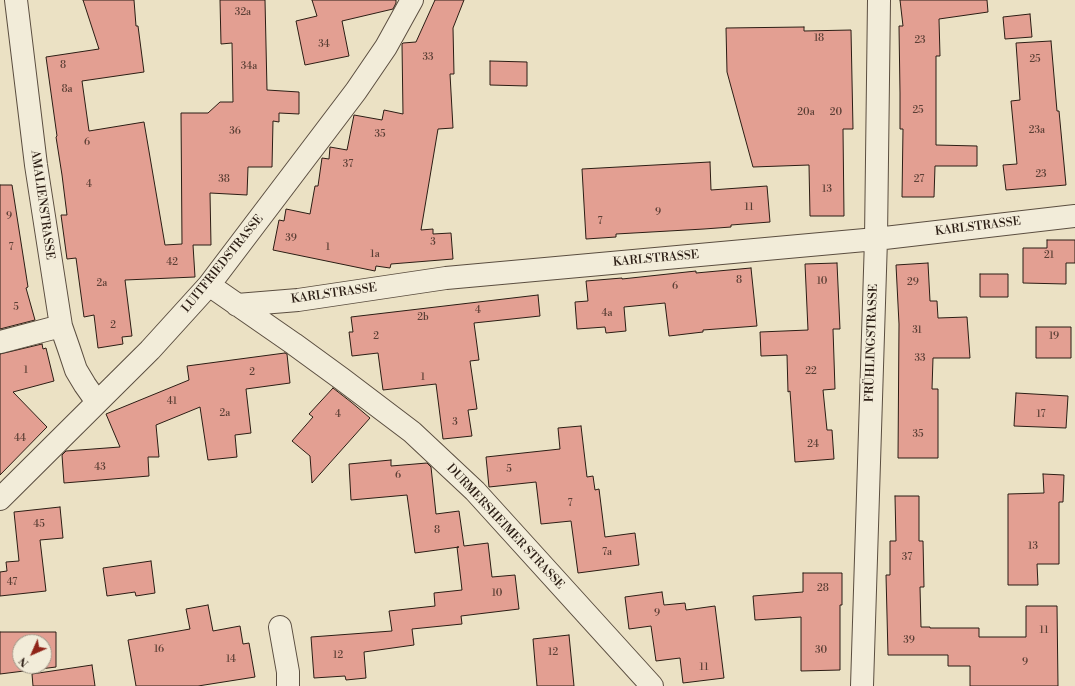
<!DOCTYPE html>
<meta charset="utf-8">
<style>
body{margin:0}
#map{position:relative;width:1075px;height:686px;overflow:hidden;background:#ebe1c4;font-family:"Libre Bodoni",serif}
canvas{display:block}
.north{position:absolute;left:12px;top:634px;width:40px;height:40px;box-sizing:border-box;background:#f2ecd9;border:1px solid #a2998a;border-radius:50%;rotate:225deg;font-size:11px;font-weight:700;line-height:16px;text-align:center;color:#2b1d14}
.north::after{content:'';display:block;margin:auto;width:14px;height:18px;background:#8f2418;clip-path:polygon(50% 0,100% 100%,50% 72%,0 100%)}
</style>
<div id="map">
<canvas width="1075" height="686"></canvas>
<div class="north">N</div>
</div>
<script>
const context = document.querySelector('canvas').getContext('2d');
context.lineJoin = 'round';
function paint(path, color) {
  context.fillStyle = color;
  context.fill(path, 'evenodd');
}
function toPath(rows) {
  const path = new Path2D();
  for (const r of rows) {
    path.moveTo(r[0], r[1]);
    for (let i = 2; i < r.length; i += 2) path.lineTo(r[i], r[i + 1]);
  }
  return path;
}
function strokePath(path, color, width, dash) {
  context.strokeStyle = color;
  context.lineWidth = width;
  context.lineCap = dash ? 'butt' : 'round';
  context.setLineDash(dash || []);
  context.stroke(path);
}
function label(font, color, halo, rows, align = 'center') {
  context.font = font + ' "Libre Bodoni",serif';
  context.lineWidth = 4;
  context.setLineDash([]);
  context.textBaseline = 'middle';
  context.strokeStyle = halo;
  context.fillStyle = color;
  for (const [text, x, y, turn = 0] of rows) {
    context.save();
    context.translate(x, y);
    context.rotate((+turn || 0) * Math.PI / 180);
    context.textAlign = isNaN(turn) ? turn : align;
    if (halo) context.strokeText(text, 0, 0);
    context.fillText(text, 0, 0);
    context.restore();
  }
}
const building = toPath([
 [83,0,134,0,136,26,138,26,144,72,82,81,89,131,144,122,165,245,182,244,181,113,208,113,220,102,233,102,232,43,221,44,220,0,265,0,267,90,299,92,299,114,279,113,279,122,273,121,272,167,248,167,247,195,210,193,211,245,193,245,195,277,125,280,132,336,122,337,123,344,98,348,94,315,84,317,76,258,67,259,61,215,67,215,62,175,56,137,57,136,46,57,99,49,83,0],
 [312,0,396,0,396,3,393,9,342,21,349,56,305,65,296,21,317,16,312,0],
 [435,0,464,0,453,28,454,74,450,74,453,128,438,129,421,230,433,229,433,234,451,233,453,259,391,264,390,268,376,266,375,271,273,250,279,220,284,221,286,209,310,214,315,186,318,186,322,158,329,159,330,147,347,150,354,115,382,120,384,110,403,114,402,44,403,43,416,42,435,0],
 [900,0,987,0,988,12,939,19,940,56,936,56,936,145,977,146,977,166,935,166,934,197,902,197,903,129,900,129,900,93,899,26,903,26,900,0],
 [1030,14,1032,37,1005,39,1003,17,1030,14],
 [804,27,804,31,851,30,853,129,843,129,844,216,810,216,809,165,753,167,727,72,726,28,804,27],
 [1051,41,1057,111,1059,111,1066,185,1006,190,1003,165,1017,164,1011,101,1020,100,1016,43,1051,41],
 [490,61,527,62,527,86,490,85,490,61],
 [710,162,711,190,767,186,770,222,731,225,731,227,704,229,616,234,616,237,586,239,582,169,710,162],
 [0,185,12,185,28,287,26,288,35,320,0,329,0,185],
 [1047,240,1075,240,1075,263,1066,263,1066,284,1023,283,1023,248,1047,248,1047,240],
 [837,263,840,329,833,329,835,389,823,390,827,430,832,430,834,459,795,462,790,391,788,392,787,355,761,356,760,332,808,330,805,264,837,263],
 [928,263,930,301,937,301,938,318,967,317,970,358,933,358,932,389,938,389,938,458,898,458,899,324,896,265,928,263],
 [751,268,757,326,703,330,703,332,669,336,665,303,624,307,626,331,606,333,605,327,577,329,575,302,588,301,586,281,622,278,622,279,696,271,696,273,751,268],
 [980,274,1008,274,1008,297,980,297,980,274],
 [538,295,540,316,474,323,479,360,470,361,477,409,468,410,472,436,443,439,436,384,383,390,378,353,352,356,349,332,353,332,351,317,538,295],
 [1036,327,1071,327,1071,358,1036,358,1036,327],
 [42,344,43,349,46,348,54,381,13,392,47,427,0,475,0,354,42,344],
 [285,353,287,354,290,383,246,389,251,433,235,435,237,457,208,460,200,407,156,425,159,457,148,457,149,476,64,483,62,455,66,451,120,447,106,414,189,380,187,366,285,353],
 [333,388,351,402,370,418,312,483,310,456,292,441,313,417,309,414,333,388],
 [1016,393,1068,396,1066,428,1014,426,1016,393],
 [581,426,587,477,593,476,595,490,599,489,605,537,635,533,639,565,578,573,571,521,541,524,536,482,489,487,486,457,560,449,558,428,581,426],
 [391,460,391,466,427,463,431,467,436,514,459,511,464,546,488,543,492,577,515,575,519,609,461,616,462,624,412,629,414,645,364,652,366,678,346,680,345,676,314,678,311,637,392,631,389,611,435,606,434,593,462,590,457,547,459,547,415,553,407,495,351,500,349,464,391,460],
 [1043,474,1064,475,1063,502,1059,502,1059,564,1037,564,1038,585,1008,585,1008,494,1044,493,1043,474],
 [895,496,919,496,919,541,923,541,924,587,920,587,921,627,930,627,930,628,979,628,979,637,1026,637,1026,606,1057,606,1058,686,970,686,970,666,948,666,948,655,888,655,886,575,890,575,890,541,896,541,895,496],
 [60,507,63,538,40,540,46,591,0,596,0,572,7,571,6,562,19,561,14,512,60,507],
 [151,561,155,593,136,596,135,592,107,596,103,568,151,561],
 [803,573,842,573,842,605,840,605,840,670,801,671,801,617,755,620,753,596,803,592,803,573],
 [662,592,664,605,685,603,686,610,715,606,724,678,683,683,680,658,656,661,651,626,629,629,625,597,662,592],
 [208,605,213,631,240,626,243,644,249,643,255,677,198,686,136,686,128,640,190,629,186,609,208,605],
 [0,632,56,632,56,667,0,674,0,632],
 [20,642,44,642,44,666,20,666,20,642],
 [569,635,574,686,537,686,533,639,569,635],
 [92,665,95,686,33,686,32,674,92,665]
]);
const minor = toPath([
 [16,0,36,165,61,326,69,349,76,370,85,385,97,402],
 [209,285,294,344,342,379,412,432,475,491,652,686],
 [237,305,298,300,446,278,876,239,1075,216],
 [0,342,61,326],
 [0,499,150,350,209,285,356,91,386,47,412,0],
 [280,627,288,672,288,686],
 [862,686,876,239,879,0]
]);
const numberNames = [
 ["32a",243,13],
 ["18",819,39],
 ["23",920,41],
 ["34",324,45],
 ["33",428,58],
 ["25",1035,60],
 ["8",63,66],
 ["34a",249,67],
 ["8a",67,90],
 ["25",918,111],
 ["20a",806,113],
 ["20",836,113],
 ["23a",1037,131],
 ["36",235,132],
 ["35",380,135],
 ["6",87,143],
 ["37",348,165],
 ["23",1041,175],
 ["38",224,180],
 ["27",919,180],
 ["4",89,185],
 ["13",827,190],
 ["11",749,208],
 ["9",658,213],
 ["9",9,217],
 ["7",600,222],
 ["39",291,239],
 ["3",433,243],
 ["7",11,248],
 ["1",328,248],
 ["1a",375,255],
 ["21",1049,256],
 ["42",172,263],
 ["8",739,281],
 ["10",822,282],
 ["29",913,283],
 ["2a",102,284],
 ["6",675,287],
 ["5",16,308],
 ["4",478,311],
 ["4a",607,314],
 ["2b",423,318],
 ["2",113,326],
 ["31",917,331],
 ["2",376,337],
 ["19",1054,337],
 ["33",920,359],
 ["1",26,371],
 ["22",811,372],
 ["2",252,373],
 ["1",423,378],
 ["41",172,402],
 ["2a",225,414],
 ["4",338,415],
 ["17",1041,415],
 ["3",455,423],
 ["35",918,435],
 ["44",20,439],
 ["24",813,445],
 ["43",100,468],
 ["5",509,470],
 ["6",398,476],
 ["7",570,504],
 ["45",39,525],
 ["8",437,531],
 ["13",1033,547],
 ["7a",607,553],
 ["37",907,558],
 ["47",12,583],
 ["28",823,589],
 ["10",497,594],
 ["9",657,614],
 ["11",1044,631],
 ["39",909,641],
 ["16",159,650],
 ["30",821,651],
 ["12",553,653],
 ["12",338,656],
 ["14",231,660],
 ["9",1025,663],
 ["11",704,668]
];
const streetNames = [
 ["AMALIENSTRASSE",42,205,82],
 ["KARLSTRASSE",978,227,-7],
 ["KARLSTRASSE",656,259,-5],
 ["LUITFRIEDSTRASSE",223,264,-51],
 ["KARLSTRASSE",334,294,-8],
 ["FRÜHLINGSTRASSE",872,343,-88],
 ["DURMERSHEIMER STRASSE",505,527,47]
];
paint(building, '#e39f92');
strokePath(building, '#2b1d14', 1);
strokePath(minor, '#5b4e40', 24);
strokePath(minor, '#f2ecd9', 22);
label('10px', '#593e34', null, numberNames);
label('12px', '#2b1d14', '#f2ecd9', streetNames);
</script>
